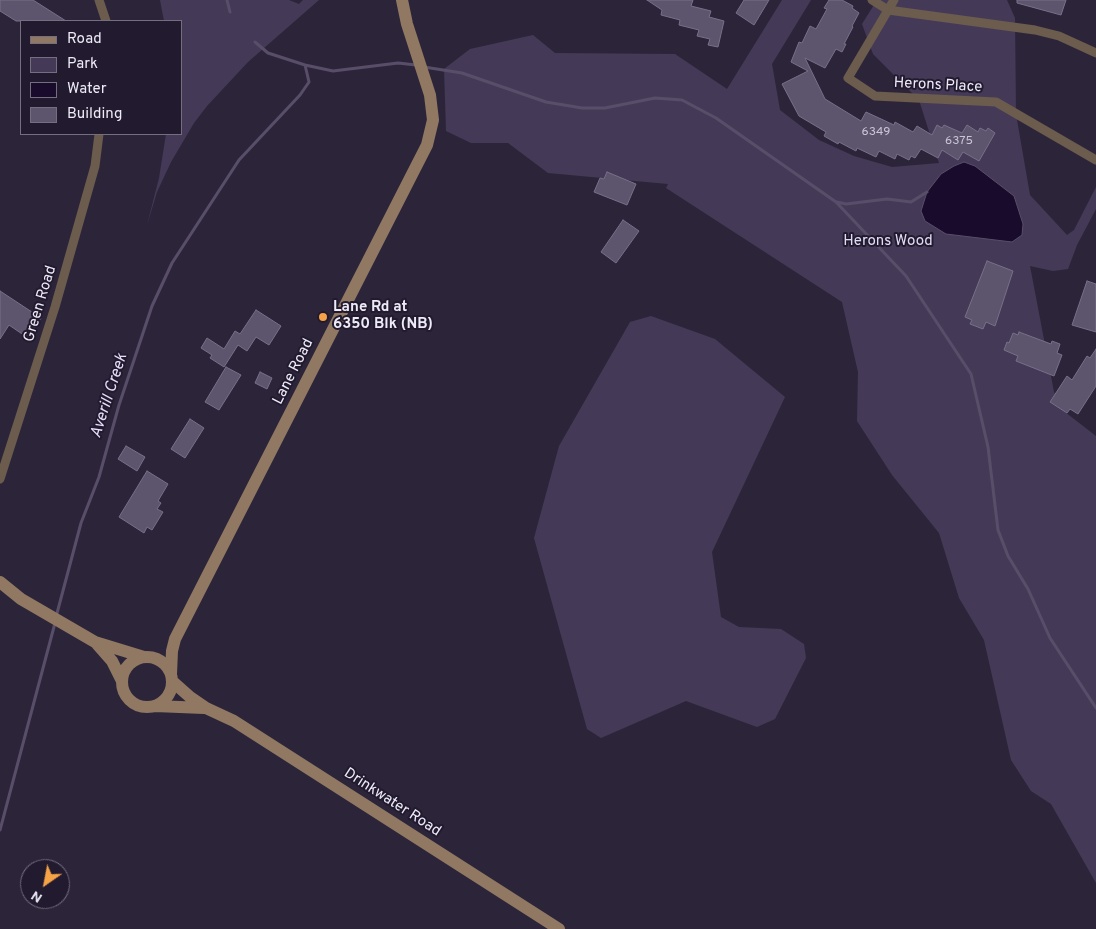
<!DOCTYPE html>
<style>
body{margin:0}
#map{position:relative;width:1096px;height:929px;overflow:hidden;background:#2c253a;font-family:Overpass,sans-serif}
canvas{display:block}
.legend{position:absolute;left:20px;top:20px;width:162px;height:115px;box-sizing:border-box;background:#221b2f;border:1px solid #746e7f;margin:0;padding:6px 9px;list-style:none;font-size:15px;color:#eeeaf8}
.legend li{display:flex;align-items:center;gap:10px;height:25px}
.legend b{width:25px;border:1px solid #746e7f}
.north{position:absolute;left:20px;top:859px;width:50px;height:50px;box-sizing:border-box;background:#221b2f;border:1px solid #746e7f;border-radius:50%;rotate:213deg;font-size:14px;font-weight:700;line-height:20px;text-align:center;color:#eeeaf8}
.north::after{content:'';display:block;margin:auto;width:18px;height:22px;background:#f6a247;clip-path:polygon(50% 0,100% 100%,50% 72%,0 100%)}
</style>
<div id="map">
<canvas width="1096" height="929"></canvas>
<ul class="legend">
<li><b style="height:6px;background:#907862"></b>Road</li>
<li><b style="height:14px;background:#443a57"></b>Park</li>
<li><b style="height:14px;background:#190b2c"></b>Water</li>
<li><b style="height:14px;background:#5d556d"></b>Building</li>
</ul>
<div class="north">N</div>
</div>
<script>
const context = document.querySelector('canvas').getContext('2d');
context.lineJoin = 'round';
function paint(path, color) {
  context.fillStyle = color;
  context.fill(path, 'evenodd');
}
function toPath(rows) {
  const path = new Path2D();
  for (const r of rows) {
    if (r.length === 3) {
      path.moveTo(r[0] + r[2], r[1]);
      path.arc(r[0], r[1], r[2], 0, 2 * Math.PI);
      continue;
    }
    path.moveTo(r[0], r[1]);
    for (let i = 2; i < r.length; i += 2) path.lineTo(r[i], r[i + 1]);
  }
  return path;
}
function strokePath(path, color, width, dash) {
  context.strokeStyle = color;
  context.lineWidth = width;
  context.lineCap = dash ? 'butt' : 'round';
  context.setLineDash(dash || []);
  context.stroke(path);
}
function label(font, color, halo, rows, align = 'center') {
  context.font = font + ' Overpass,sans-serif';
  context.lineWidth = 4;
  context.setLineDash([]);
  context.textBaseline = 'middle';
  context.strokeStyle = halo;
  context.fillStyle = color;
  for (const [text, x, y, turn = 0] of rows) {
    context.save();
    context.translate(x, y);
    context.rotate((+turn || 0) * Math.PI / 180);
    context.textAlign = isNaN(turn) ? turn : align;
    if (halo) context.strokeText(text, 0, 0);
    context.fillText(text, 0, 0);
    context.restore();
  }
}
const green = toPath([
 [160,0,289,0,299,4,303,0,319,0,248,62,207,106,194,123,171,162,157,192,147,225,159,178,166,134,181,134,181,21,164,21],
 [782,0,811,0,772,64,780,110,819,140,854,156,892,167,939,163,919,100,873,54,862,24,877,0,1007,0,1015,18,1016,114,1030,195,1067,235,1074,230,1096,187,1096,209,1077,245,1068,269,1053,271,1030,266,1054,392,1065,412,1096,436,1096,883,1051,804,1031,791,1011,760,984,640,959,598,939,533,892,475,857,421,858,372,842,302,666,188,668,184,548,173,508,143,471,143,446,131,444,69,470,49,533,35,555,53,675,54,727,89],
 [651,316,715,339,785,397,712,552,721,617,739,627,781,629,804,644,806,658,775,719,757,727,686,701,601,738,587,729,534,538,559,446,630,322]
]);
const water = toPath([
 [964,162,975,166,1014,196,1023,224,1022,235,1012,242,946,234,925,221,921,211,927,192,941,174,954,166,964,162]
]);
const stream = toPath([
 [227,0,230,12],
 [255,42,268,53,305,65,333,71,398,63,416,65],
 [424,67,462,73,546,102,582,108,605,108,655,98,682,100,716,118,836,202,906,276,971,374,988,447,998,530,1008,556,1028,589,1050,638,1096,708],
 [837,202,846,204,887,199,911,202,927,192],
 [56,617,81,523,99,477,119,405,152,306,172,263,239,160,300,95,309,82,305,65],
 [0,830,55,623]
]);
const building = toPath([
 [0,0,33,0,66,21,16,21,0,11,0,0],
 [647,0,693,0,691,6,711,11,709,17,724,21,718,47,708,45,710,39,697,36,699,30,679,25,680,20,661,15,662,10,647,0],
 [744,0,769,0,754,25,736,13,744,0],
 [829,0,842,0,853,6,852,8,859,13,852,26,853,27,844,44,846,44,842,52,836,49,825,68,805,58,825,99,861,121,866,112,894,125,895,122,913,132,917,126,932,135,937,125,942,128,944,125,962,133,967,125,978,132,980,128,986,131,988,128,995,133,979,161,963,152,958,160,942,150,938,158,921,149,915,158,911,156,909,160,897,154,895,159,879,151,876,157,857,148,856,151,839,142,838,144,824,136,826,132,799,116,782,84,808,71,791,62,799,42,802,43,810,26,816,29,827,9,824,8,829,0],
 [1017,0,1066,0,1061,15,1017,3,1017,0],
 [607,172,636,184,627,205,594,192,600,178,604,179,607,172],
 [623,220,639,231,616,263,601,252,623,220],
 [987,261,1013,271,995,326,986,322,983,329,970,324,972,320,965,317,987,261],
 [1087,281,1096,284,1096,332,1072,325,1087,281],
 [0,291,41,318,28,338,9,325,0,339,0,291],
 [256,310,281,326,269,345,256,337,247,351,238,345,224,367,210,358,212,355,201,348,207,338,224,349,235,331,240,334,256,310],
 [1019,332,1051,344,1052,341,1060,344,1057,353,1062,355,1054,376,1016,361,1018,356,1004,350,1007,342,1009,343,1013,333,1018,335,1019,332],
 [1096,349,1096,386,1078,414,1070,409,1067,413,1050,402,1067,376,1072,380,1087,356,1090,358,1096,349],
 [226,367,241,375,219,410,205,402,226,367],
 [260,372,272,378,267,389,255,383,260,372],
 [190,419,204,428,185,458,171,449,190,419],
 [126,446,145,457,137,471,118,459,126,446],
 [147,471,168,484,158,501,161,503,157,509,163,512,152,530,147,527,144,533,119,517,147,471]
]);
const street = toPath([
 [99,0,106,21],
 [872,0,888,10,1035,30,1059,36,1096,53],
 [894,0,848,78,875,96,996,102,1096,160],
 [0,479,55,307,95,166,99,134]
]);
const secondary = toPath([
 [0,582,21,599,95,642,144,657],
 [97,644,112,661,122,681],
 [147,682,25],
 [171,674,172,651,175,639,427,145,433,120,430,95,407,24,402,0],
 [172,681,190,697,206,708,234,721,559,929],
 [155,706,204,708]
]);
const markers = [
 [323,317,5,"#f6a247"]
];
const numberNames = [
 ["6349",876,133],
 ["6375",959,142]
];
const streetNames = [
 ["Herons Place",938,86,3],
 ["Green Road",41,304,-73],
 ["Lane Road",294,372,-63],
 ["Drinkwater Road",392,803,33]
];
const parkNames = [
 ["Herons Wood",888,242]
];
const poiNames = [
 ["Lane Rd at",333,308],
 ["6350 Blk (NB)",333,325]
];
const waterNames = [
 ["Averill Creek",110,396,-72]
];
paint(green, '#443a57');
paint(water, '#190b2c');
strokePath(water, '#594e69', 1);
strokePath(stream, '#594e69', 3);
paint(building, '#5d556d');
strokePath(building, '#787089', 1);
strokePath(street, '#6b5c4e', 9);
strokePath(secondary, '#907862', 12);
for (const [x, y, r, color] of markers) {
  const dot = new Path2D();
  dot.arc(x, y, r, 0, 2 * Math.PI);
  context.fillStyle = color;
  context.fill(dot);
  strokePath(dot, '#221b2f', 2);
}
label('12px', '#cac5d5', null, numberNames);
label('15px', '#eeeaf8', '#221b2f', streetNames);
label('15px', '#e3dbf6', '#221b2f', parkNames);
label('bold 15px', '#eeeaf8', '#221b2f', poiNames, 'left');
label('italic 16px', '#e6ddf9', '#221b2f', waterNames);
</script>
